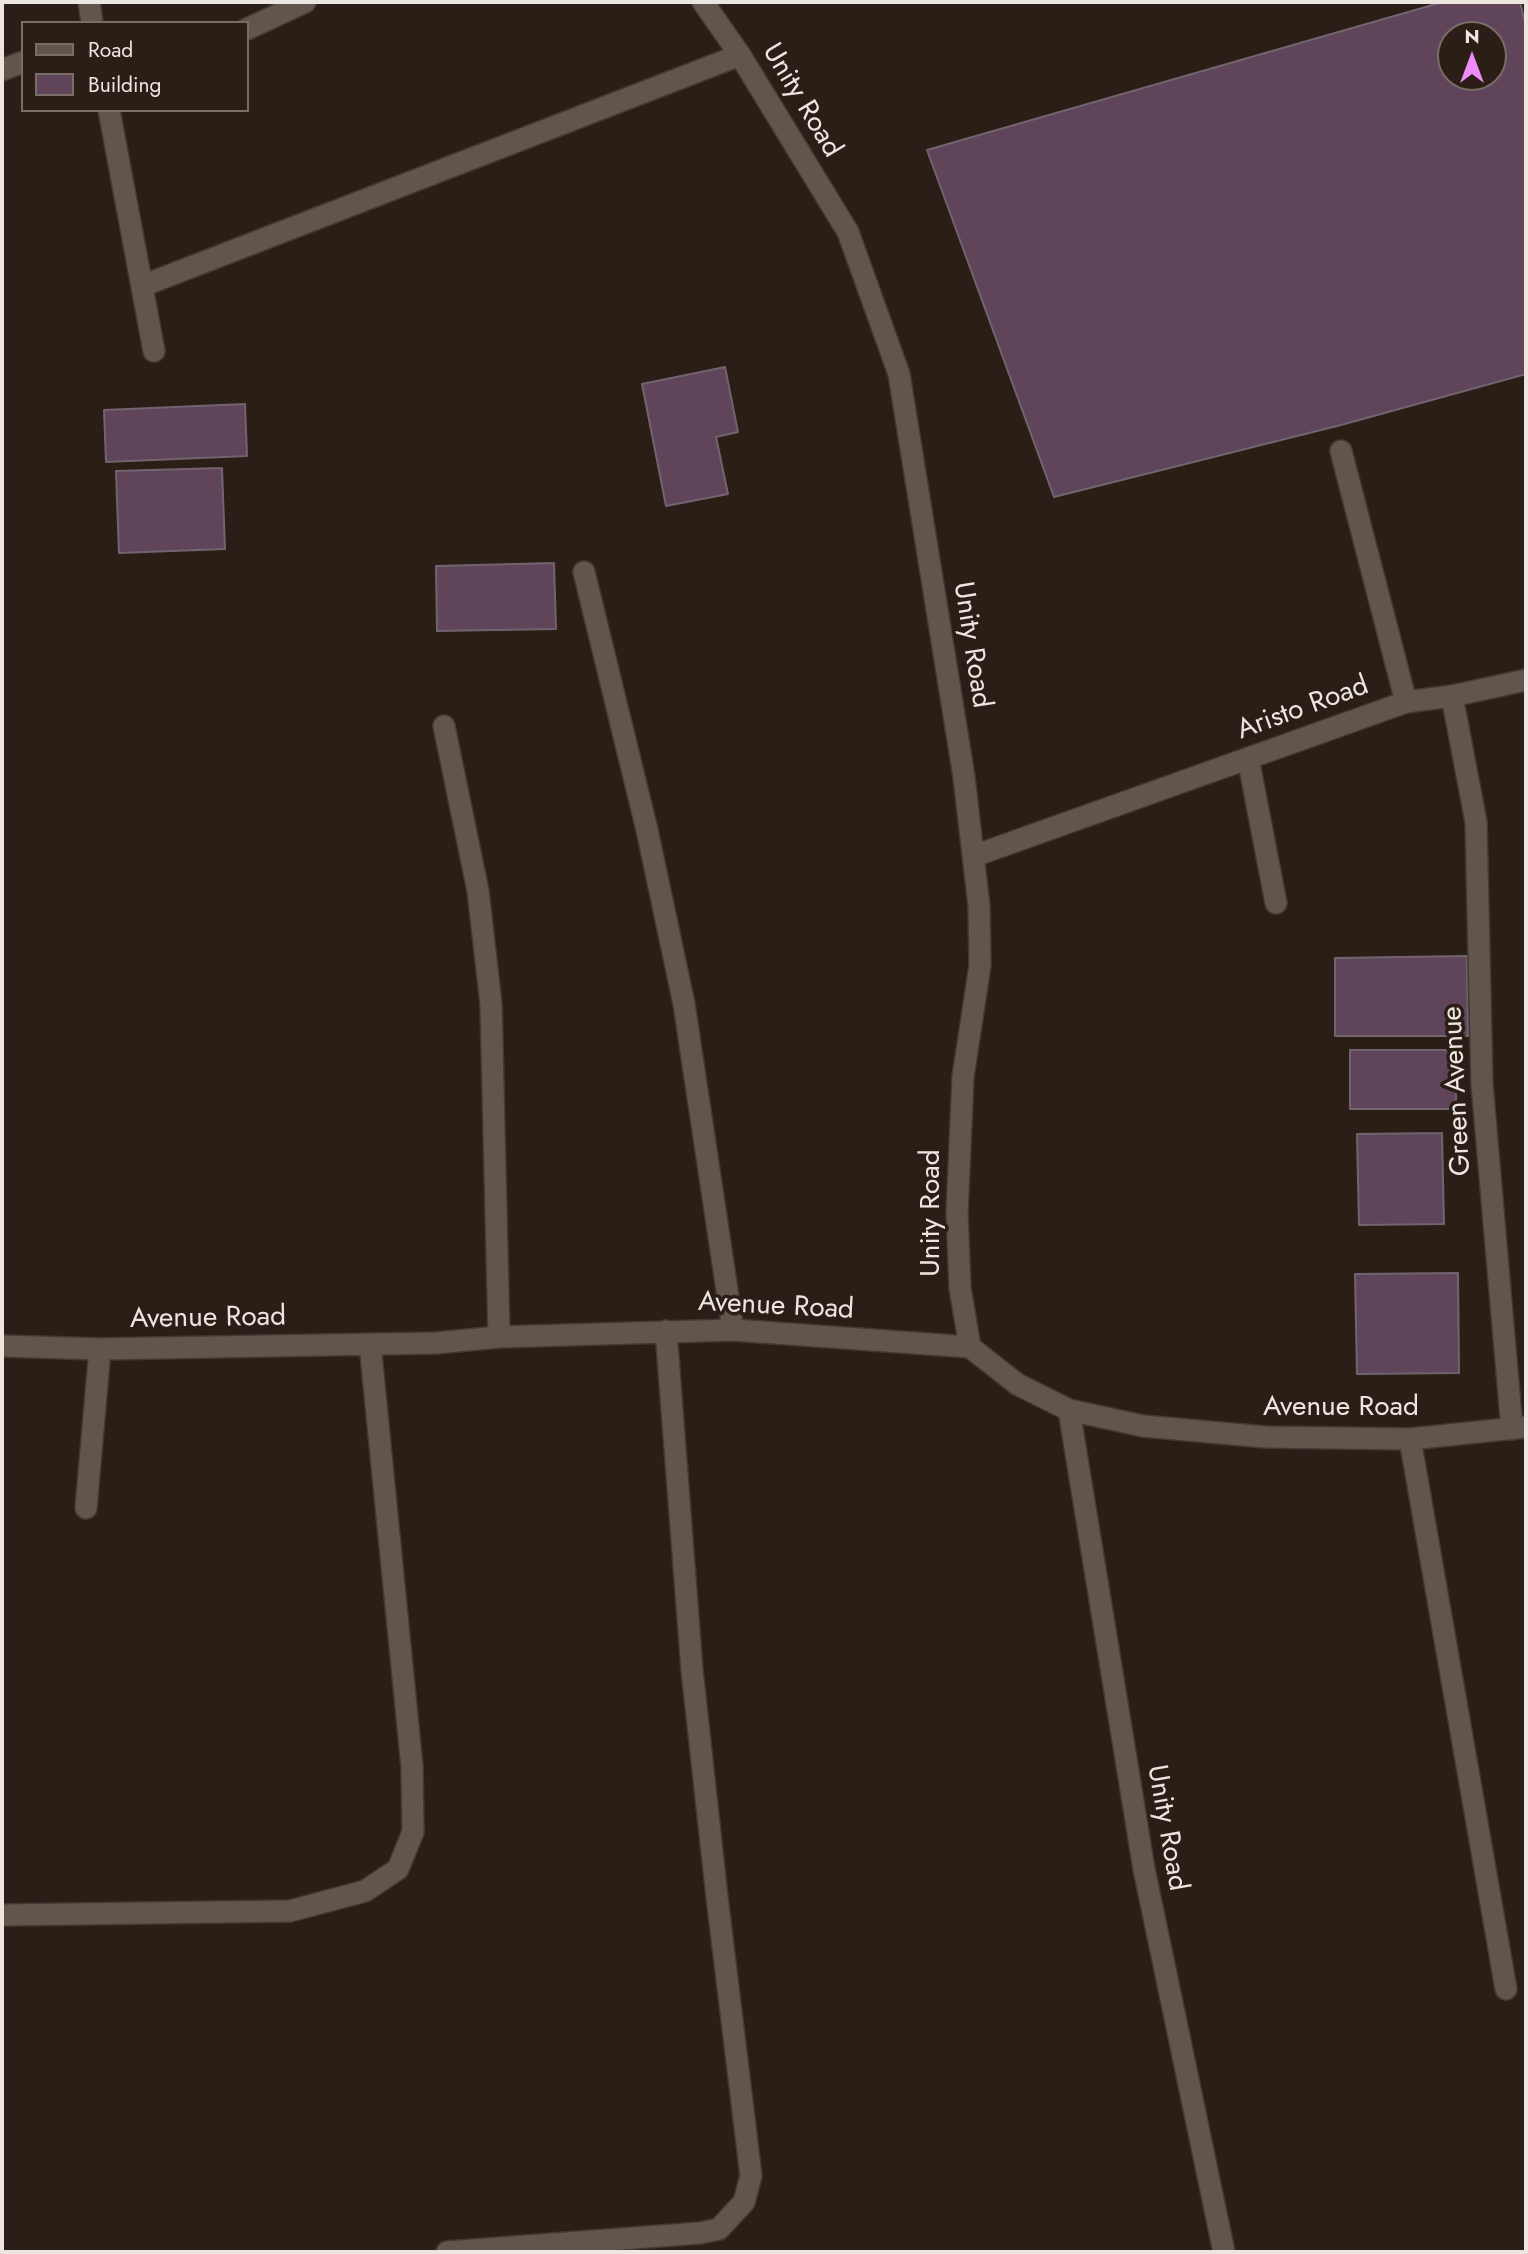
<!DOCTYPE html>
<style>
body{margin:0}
#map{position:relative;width:1528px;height:2254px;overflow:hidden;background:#2a1e17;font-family:Jost,sans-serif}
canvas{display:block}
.frame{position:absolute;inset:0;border:4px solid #ede5e0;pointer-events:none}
.legend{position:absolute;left:21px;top:21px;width:228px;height:91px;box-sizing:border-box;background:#2a1e17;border:2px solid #786e67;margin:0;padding:9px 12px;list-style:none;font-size:21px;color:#ede5e0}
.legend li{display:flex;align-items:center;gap:14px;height:35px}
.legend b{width:35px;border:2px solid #786e67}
.north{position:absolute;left:1437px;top:21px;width:70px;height:70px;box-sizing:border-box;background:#2a1e17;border:2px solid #786e67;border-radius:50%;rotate:0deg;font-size:19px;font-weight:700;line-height:28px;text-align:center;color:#ede5e0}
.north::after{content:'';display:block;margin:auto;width:24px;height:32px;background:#ed8cf9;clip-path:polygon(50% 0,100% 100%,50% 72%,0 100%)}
</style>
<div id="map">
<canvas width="1528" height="2254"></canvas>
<div class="frame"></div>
<ul class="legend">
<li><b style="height:9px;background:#62554c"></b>Road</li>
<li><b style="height:19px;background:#5f445a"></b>Building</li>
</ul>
<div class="north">N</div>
</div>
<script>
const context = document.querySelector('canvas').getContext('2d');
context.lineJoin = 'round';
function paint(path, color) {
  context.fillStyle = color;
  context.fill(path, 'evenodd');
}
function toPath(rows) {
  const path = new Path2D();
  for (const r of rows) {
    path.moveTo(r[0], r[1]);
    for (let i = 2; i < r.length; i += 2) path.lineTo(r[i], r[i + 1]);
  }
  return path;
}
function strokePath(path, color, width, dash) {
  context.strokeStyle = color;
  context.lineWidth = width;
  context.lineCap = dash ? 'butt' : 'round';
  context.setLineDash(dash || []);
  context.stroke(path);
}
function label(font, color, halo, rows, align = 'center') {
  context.font = font + ' Jost,sans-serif';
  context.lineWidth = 7;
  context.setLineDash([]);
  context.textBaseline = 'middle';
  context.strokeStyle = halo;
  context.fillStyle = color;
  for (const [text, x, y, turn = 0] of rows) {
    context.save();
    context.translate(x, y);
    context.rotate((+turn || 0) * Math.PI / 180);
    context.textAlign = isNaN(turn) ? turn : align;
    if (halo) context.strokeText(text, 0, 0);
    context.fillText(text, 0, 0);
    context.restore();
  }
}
const building = toPath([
 [1443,2,1520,2,1526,26,1526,374,1341,425,1054,497,927,150,1443,2],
 [1451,35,1493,35,1493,77,1451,77,1451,35],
 [725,367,738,432,716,437,728,494,666,506,642,384,725,367],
 [245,404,247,456,106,462,104,410,245,404],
 [222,468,225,549,119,553,116,471,222,468],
 [554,563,556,629,437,631,436,566,554,563],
 [1467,956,1468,1036,1335,1036,1335,958,1467,956],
 [1350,1050,1456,1050,1456,1109,1350,1109,1350,1050],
 [1442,1133,1444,1224,1359,1225,1357,1134,1442,1133],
 [1458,1273,1459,1373,1357,1374,1355,1274,1458,1273]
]);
const minor = toPath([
 [89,2,92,23],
 [703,2,740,55,848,232,899,374,964,777,979,906,980,965,963,1077,957,1213,960,1288,970,1347],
 [247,29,305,2],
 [2,70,23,62],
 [109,110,154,351],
 [142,286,740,55],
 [584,572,647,830,684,1004,733,1330],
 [1452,696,1476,822,1482,1084,1512,1429],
 [1406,702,1452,696,1526,680],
 [444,726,478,891,491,1004,499,1337],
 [1248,758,1276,903],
 [974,856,1406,702,1341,451],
 [2,1346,100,1349,436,1343,499,1337,733,1330,970,1347,1017,1384,1069,1410,1143,1426,1265,1437,1410,1439,1526,1427],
 [1069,1410,1144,1869,1224,2252],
 [1410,1439,1506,1989],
 [86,1508,100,1349],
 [2,1915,290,1911,365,1891,398,1869,413,1832,412,1767,370,1344],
 [447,2252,700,2233,719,2229,744,2202,751,2176,717,1897,692,1670,666,1331]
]);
const streetNames = [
 ["Unity Road",801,101,59],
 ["Unity Road",971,645,81],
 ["Aristo Road",1303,709,-20],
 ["Green Avenue",1458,1091,-93],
 ["Unity Road",932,1213,-90],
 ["Avenue Road",776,1307,3],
 ["Avenue Road",208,1319,-1],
 ["Avenue Road",1341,1408],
 ["Unity Road",1166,1828,80]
];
paint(building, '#5f445a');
strokePath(building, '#71646f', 2);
strokePath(minor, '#423934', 24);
strokePath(minor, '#62554c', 21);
label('28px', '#ede5e0', '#2a1e17', streetNames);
</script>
